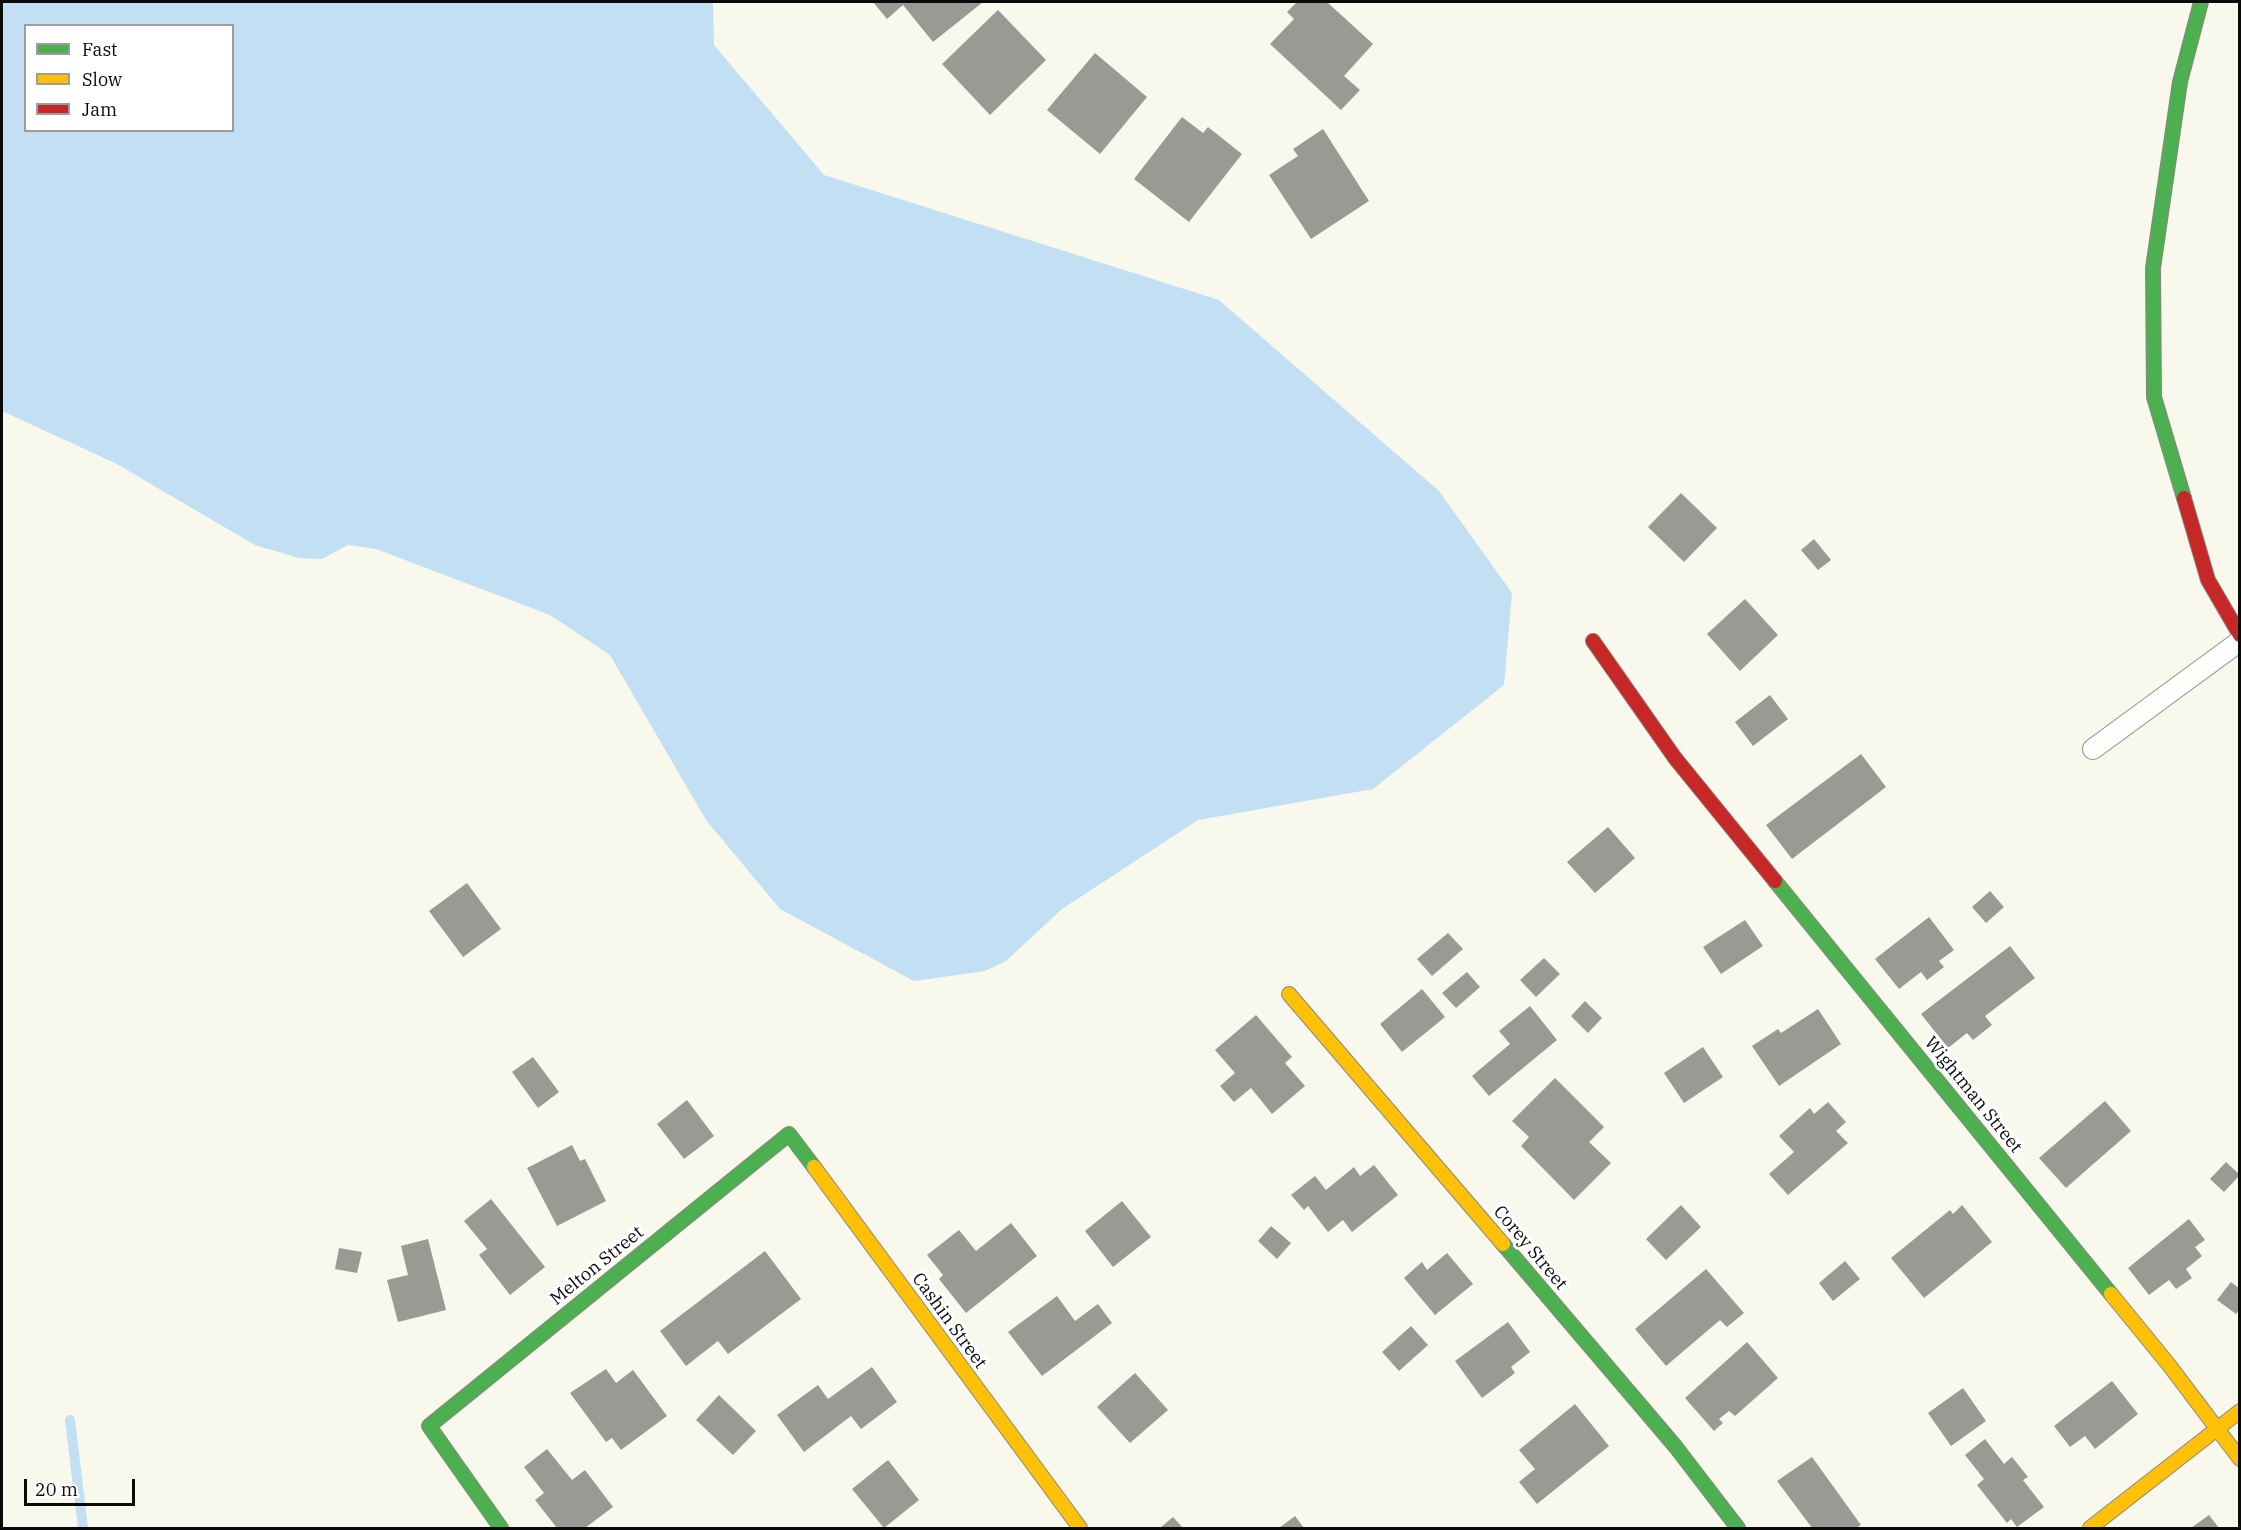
<!DOCTYPE html>
<style>
body{margin:0}
#map{position:relative;width:2241px;height:1530px;overflow:hidden;background:#f9f8ec;font-family:"IBM Plex Serif",serif}
canvas{display:block}
.frame{position:absolute;inset:0;border:3px solid #0a0a0a;pointer-events:none}
.legend{position:absolute;left:24px;top:24px;width:210px;height:108px;box-sizing:border-box;background:#fff;border:2px solid #9d9d9d;margin:0;padding:8px 10px;list-style:none;font-size:18px;color:#0a0a0a}
.legend li{display:flex;align-items:center;gap:12px;height:30px}
.legend b{width:30px;border:2px solid #9d9d9d}
.scale{position:absolute;left:24px;top:1479px;width:111px;height:27px;box-sizing:border-box;border:3px solid #0a0a0a;border-top:0;padding-left:8px;font-size:18px;line-height:21px;white-space:nowrap;color:#0a0a0a;-webkit-text-stroke:4px #fff;paint-order:stroke}
</style>
<div id="map">
<canvas width="2241" height="1530"></canvas>
<div class="frame"></div>
<ul class="legend">
<li><b style="height:8px;background:#4caf50"></b>Fast</li>
<li><b style="height:8px;background:#ffc107"></b>Slow</li>
<li><b style="height:8px;background:#c62828"></b>Jam</li>
</ul>
<div class="scale">20 m</div>
</div>
<script>
const context = document.querySelector('canvas').getContext('2d');
context.lineJoin = 'round';
function paint(path, color) {
  context.fillStyle = color;
  context.fill(path, 'evenodd');
}
function toPath(rows) {
  const path = new Path2D();
  for (const r of rows) {
    path.moveTo(r[0], r[1]);
    for (let i = 2; i < r.length; i += 2) path.lineTo(r[i], r[i + 1]);
  }
  return path;
}
function strokePath(path, color, width, dash) {
  context.strokeStyle = color;
  context.lineWidth = width;
  context.lineCap = dash ? 'butt' : 'round';
  context.setLineDash(dash || []);
  context.stroke(path);
}
function label(font, color, halo, rows, align = 'center') {
  context.font = font + ' "IBM Plex Serif",serif';
  context.lineWidth = 6;
  context.setLineDash([]);
  context.textBaseline = 'middle';
  context.strokeStyle = halo;
  context.fillStyle = color;
  for (const [text, x, y, turn = 0] of rows) {
    context.save();
    context.translate(x, y);
    context.rotate((+turn || 0) * Math.PI / 180);
    context.textAlign = isNaN(turn) ? turn : align;
    if (halo) context.strokeText(text, 0, 0);
    context.fillText(text, 0, 0);
    context.restore();
  }
}
const water = toPath([
 [2,2,713,2,714,45,824,175,1219,300,1439,491,1512,593,1504,685,1373,789,1198,820,1062,909,1006,961,985,971,914,981,780,909,706,820,610,655,550,615,376,549,348,545,322,559,299,558,255,545,115,463,2,411],
 [26,26,232,26,232,130,26,130]
]);
const stream = toPath([
 [70,1420,83,1528]
]);
const building = toPath([
 [873,2,983,2,933,42,903,5,887,19],
 [1297,2,1327,2,1373,44,1344,76,1360,90,1341,110,1270,44,1294,19,1287,12],
 [998,10,1046,60,990,115,942,64],
 [1095,53,1147,97,1100,154,1047,110],
 [1182,117,1203,133,1208,127,1242,154,1189,222,1134,179],
 [1323,129,1369,201,1311,239,1269,175,1298,156,1293,149],
 [1681,493,1717,528,1684,562,1648,527],
 [1814,539,1831,560,1818,570,1801,550],
 [1745,599,1778,635,1740,671,1707,634],
 [1770,695,1788,719,1753,746,1735,722],
 [1861,754,1886,787,1792,859,1766,825],
 [1608,827,1635,858,1595,893,1567,862],
 [467,883,501,929,463,957,429,911],
 [1990,891,2004,907,1986,923,1972,907],
 [1929,917,1954,950,1939,961,1944,967,1927,980,1921,972,1899,989,1875,959],
 [1745,920,1763,946,1721,974,1703,947],
 [1448,933,1463,949,1432,976,1417,959],
 [2010,946,2035,978,1985,1016,1992,1025,1973,1040,1967,1033,1948,1048,1921,1014],
 [1544,958,1560,974,1536,997,1520,980],
 [1467,972,1480,987,1456,1008,1442,993],
 [1422,989,1445,1017,1402,1052,1380,1024],
 [1585,1001,1602,1018,1588,1033,1571,1016],
 [1530,1006,1557,1040,1489,1096,1472,1076,1510,1044,1499,1031],
 [1818,1009,1841,1044,1779,1086,1752,1046,1778,1029,1781,1033],
 [1256,1015,1292,1057,1285,1063,1305,1086,1272,1114,1251,1088,1234,1102,1220,1086,1235,1073,1215,1050],
 [1703,1047,1723,1077,1684,1103,1664,1073],
 [533,1057,559,1092,538,1108,512,1072],
 [1555,1078,1604,1127,1589,1142,1611,1163,1574,1200,1521,1146,1529,1137,1512,1121],
 [687,1100,714,1136,684,1159,657,1124],
 [2105,1101,2131,1131,2066,1188,2039,1158],
 [1828,1102,1846,1122,1836,1131,1848,1143,1788,1195,1769,1174,1794,1152,1779,1136,1810,1108,1814,1114],
 [572,1145,580,1161,585,1159,606,1201,557,1226,527,1168],
 [2226,1162,2240,1175,2224,1192,2210,1179],
 [1374,1165,1398,1195,1352,1232,1343,1220,1328,1232,1308,1206,1304,1210,1291,1195,1315,1176,1326,1190,1354,1167,1360,1176],
 [491,1199,545,1267,510,1295,479,1255,487,1249,464,1221],
 [1122,1201,1151,1237,1113,1267,1085,1231],
 [1681,1205,1701,1227,1666,1260,1646,1239],
 [1962,1205,1992,1242,1924,1298,1891,1258,1950,1210,1953,1214],
 [2189,1219,2205,1240,2195,1247,2202,1256,2186,1269,2192,1278,2176,1289,2169,1280,2149,1295,2128,1268],
 [1011,1223,1037,1256,966,1313,939,1279,943,1275,927,1255,959,1230,976,1251],
 [1271,1226,1291,1243,1277,1259,1258,1241],
 [428,1239,446,1310,398,1322,387,1280,408,1275,401,1246],
 [339,1248,362,1252,357,1273,335,1269],
 [765,1251,801,1299,728,1354,718,1341,686,1366,660,1331],
 [1447,1253,1473,1284,1435,1315,1404,1278,1422,1262,1427,1270],
 [1845,1261,1860,1279,1833,1301,1819,1283],
 [1706,1269,1744,1313,1727,1327,1720,1320,1666,1366,1635,1329],
 [2231,1282,2240,1289,2240,1309,2236,1314,2217,1300],
 [1057,1296,1075,1321,1098,1304,1112,1323,1042,1376,1008,1332],
 [1508,1322,1530,1352,1511,1367,1515,1373,1482,1398,1455,1361],
 [1411,1326,1428,1345,1399,1371,1382,1352],
 [1747,1342,1778,1378,1735,1416,1729,1411,1719,1419,1723,1423,1714,1431,1685,1398],
 [872,1367,897,1402,861,1429,851,1416,804,1452,777,1415,818,1385,828,1399],
 [606,1369,616,1383,633,1370,667,1416,621,1450,612,1438,606,1442,570,1393],
 [1135,1373,1168,1410,1130,1443,1097,1407],
 [2112,1381,2138,1414,2095,1449,2085,1436,2070,1447,2054,1426],
 [1963,1388,1986,1421,1951,1446,1928,1413],
 [719,1395,756,1431,733,1455,696,1420],
 [1575,1404,1609,1446,1537,1504,1519,1482,1535,1469,1519,1450],
 [1985,1439,2004,1464,2012,1457,2028,1477,2023,1480,2044,1507,2017,1527,2011,1519,2007,1523,1977,1485,1984,1479,1965,1455],
 [547,1449,572,1480,585,1470,613,1507,585,1528,557,1528,535,1500,544,1493,524,1467],
 [1812,1457,1861,1525,1856,1528,1812,1528,1777,1481],
 [888,1460,919,1500,884,1528,852,1489],
 [2209,1515,2219,1528,2191,1528],
 [1295,1516,1304,1528,1279,1528],
 [1173,1517,1183,1528,1160,1528]
]);
const lane = toPath([
 [2093,749,2240,641]
]);
const fast = toPath([
 [2184,498,2154,397,2153,268,2180,82,2201,2],
 [1775,881,2111,1294],
 [1503,1244,1675,1446,1738,1528],
 [501,1528,429,1426,789,1134,814,1167]
]);
const slow = toPath([
 [1289,994,1503,1244],
 [814,1167,1080,1528],
 [2111,1294,2169,1365,2240,1459],
 [2090,1528,2240,1411]
]);
const jam = toPath([
 [2184,498,2208,580,2240,635],
 [1593,641,1675,758,1775,881]
]);
const streetNames = [
 ["Wightman Street",1973,1095,51],
 ["Corey Street",1530,1248,50],
 ["Melton Street",597,1266,-39],
 ["Cashin Street",949,1321,54]
];
paint(water, '#c2dff3');
strokePath(stream, '#c2dff3', 10);
paint(building, '#9b9993');
strokePath(lane, '#92918c', 22);
strokePath(fast, '#888882', 16);
strokePath(slow, '#888882', 16);
strokePath(jam, '#888882', 16);
strokePath(lane, '#fefefc', 20);
strokePath(fast, '#4caf50', 14);
strokePath(slow, '#ffc107', 14);
strokePath(jam, '#c62828', 14);
label('18px', '#0a0a0a', '#fff', streetNames);
</script>
